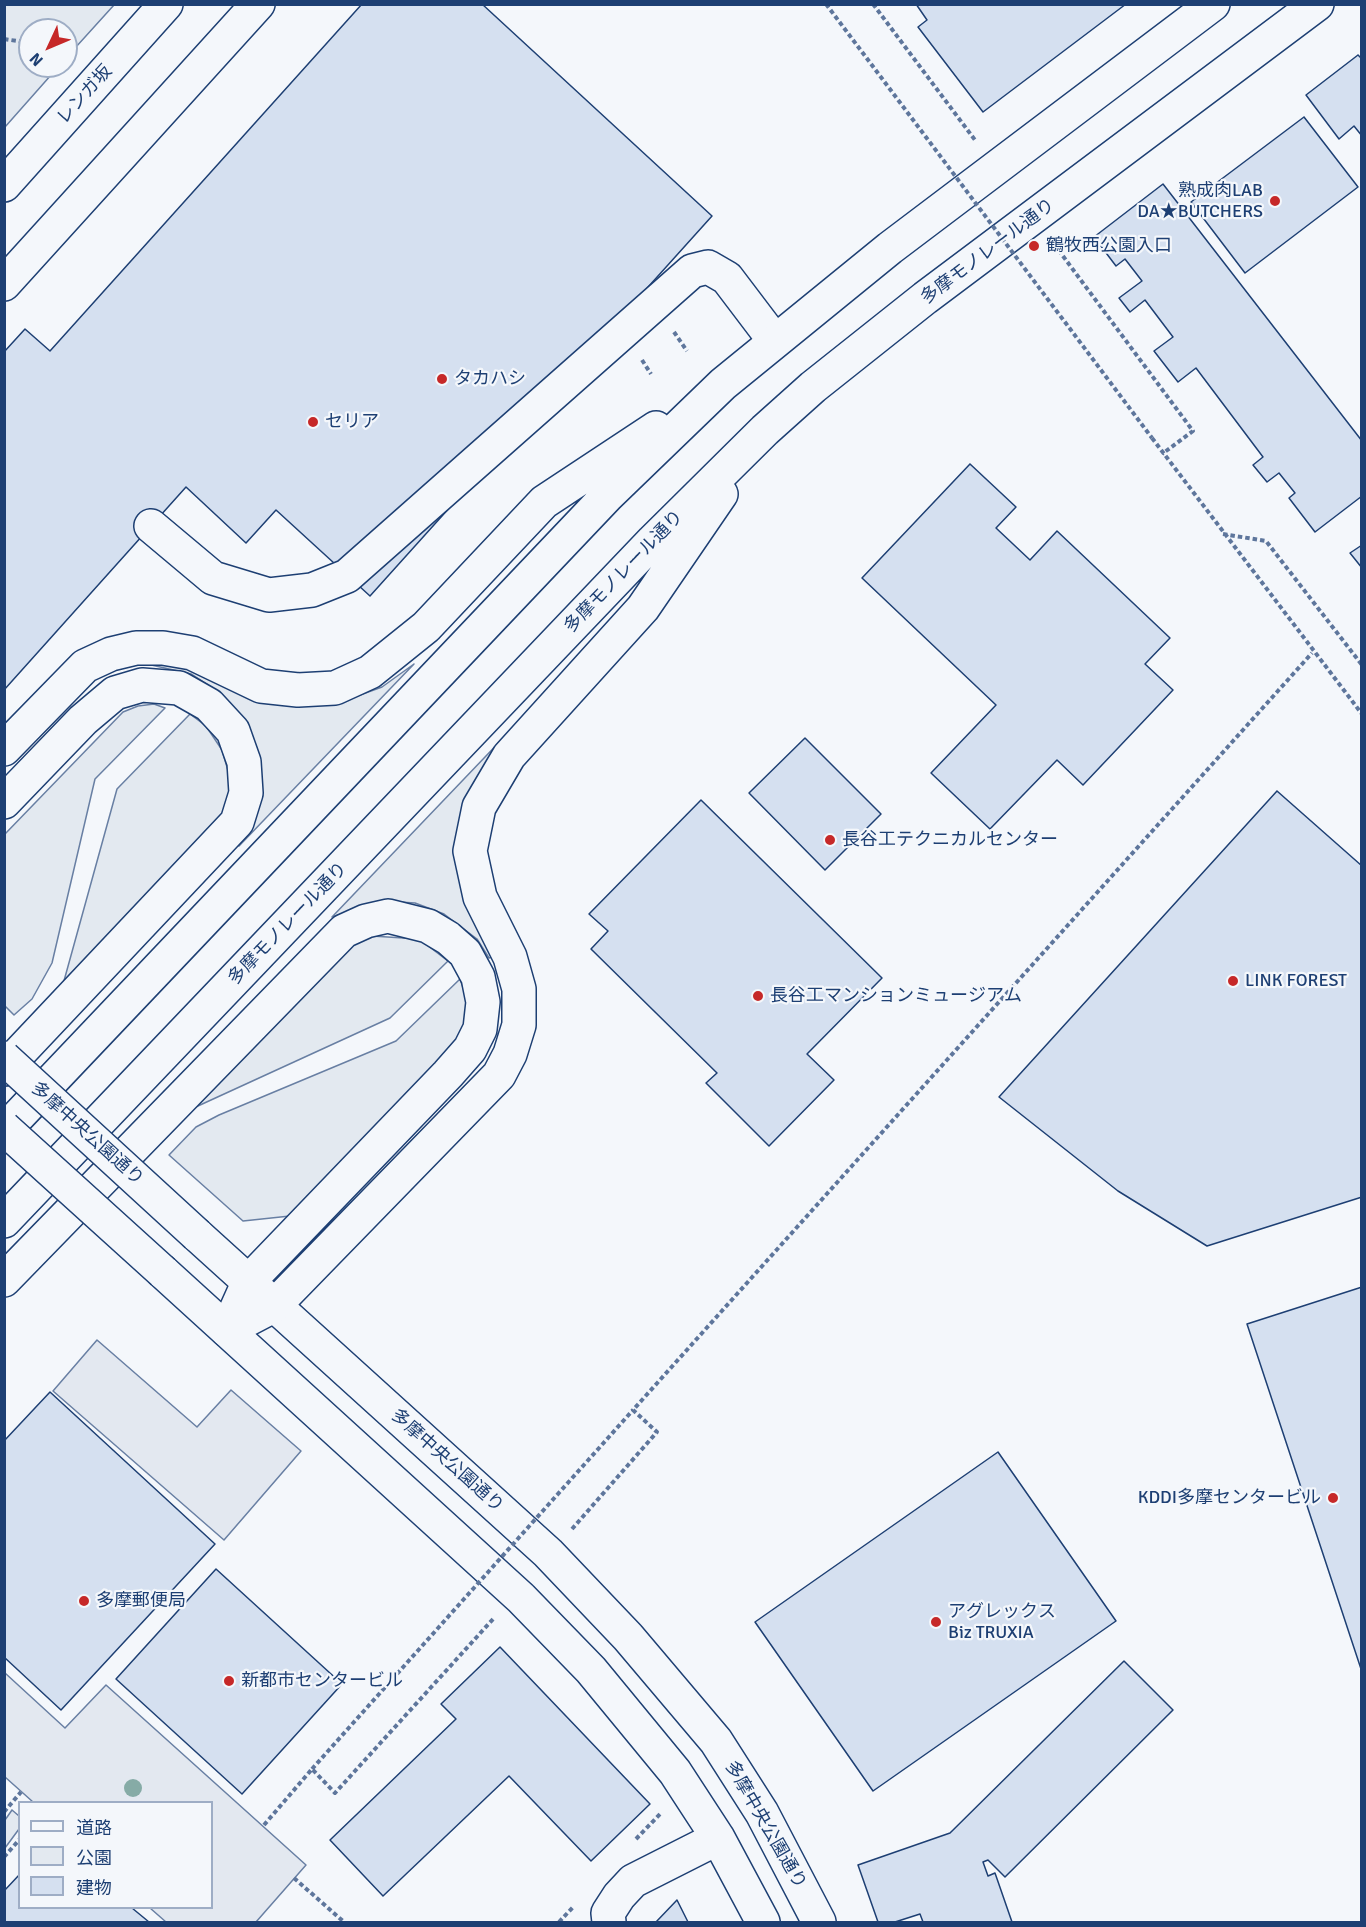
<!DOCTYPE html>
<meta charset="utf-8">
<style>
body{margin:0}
#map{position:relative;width:1366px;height:1927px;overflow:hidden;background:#f4f7fb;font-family:Signika,"Noto Sans JP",sans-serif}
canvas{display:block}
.frame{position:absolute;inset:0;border:6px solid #1d3f73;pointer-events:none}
.legend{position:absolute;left:18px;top:1801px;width:195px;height:108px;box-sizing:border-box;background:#f4f7fb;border:2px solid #9eadc5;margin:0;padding:8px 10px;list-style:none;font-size:18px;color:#1d3f73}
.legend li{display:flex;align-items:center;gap:12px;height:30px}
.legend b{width:30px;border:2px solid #9eadc5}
.north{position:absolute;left:18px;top:18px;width:60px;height:60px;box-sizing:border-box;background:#f4f7fb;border:2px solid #9eadc5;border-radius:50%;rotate:226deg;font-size:16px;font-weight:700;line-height:24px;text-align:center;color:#1d3f73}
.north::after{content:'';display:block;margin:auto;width:21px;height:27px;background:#c62828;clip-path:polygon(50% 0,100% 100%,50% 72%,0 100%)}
</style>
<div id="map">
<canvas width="1366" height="1927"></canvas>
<div class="frame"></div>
<ul class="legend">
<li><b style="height:8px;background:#f4f7fb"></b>道路</li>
<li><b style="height:16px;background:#e3e9f0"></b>公園</li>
<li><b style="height:16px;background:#d5e0f0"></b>建物</li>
</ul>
<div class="north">N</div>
</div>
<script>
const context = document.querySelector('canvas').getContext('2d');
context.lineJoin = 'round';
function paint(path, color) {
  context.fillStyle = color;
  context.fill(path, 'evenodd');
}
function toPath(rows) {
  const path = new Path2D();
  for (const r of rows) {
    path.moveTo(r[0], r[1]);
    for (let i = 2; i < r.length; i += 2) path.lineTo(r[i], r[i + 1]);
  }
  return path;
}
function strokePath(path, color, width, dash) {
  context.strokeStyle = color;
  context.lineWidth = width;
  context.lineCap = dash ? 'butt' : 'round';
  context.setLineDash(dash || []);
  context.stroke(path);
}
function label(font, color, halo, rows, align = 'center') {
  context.font = font + ' Signika,"Noto Sans JP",sans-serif';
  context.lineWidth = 4.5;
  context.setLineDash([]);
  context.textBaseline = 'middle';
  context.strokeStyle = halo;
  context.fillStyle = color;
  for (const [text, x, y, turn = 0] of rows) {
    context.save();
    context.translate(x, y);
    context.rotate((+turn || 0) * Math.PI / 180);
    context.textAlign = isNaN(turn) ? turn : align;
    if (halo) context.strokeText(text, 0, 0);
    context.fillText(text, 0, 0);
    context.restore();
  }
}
const green = toPath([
 [5,4,114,5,66,58,66,30,30,30,30,66,59,66,5,127,5,4],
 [167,661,270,702,313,706,349,699,382,687,414,664,239,846,252,823,260,765,257,748,238,712,214,689,191,674,147,664,167,661],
 [154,704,165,708,95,779,52,963,32,999,14,1015,5,1006,5,834,123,712,138,706,154,704],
 [529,711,467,814,496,956,489,958,477,939,444,914,415,903,383,901,332,917,529,711],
 [190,714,206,726,222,750,229,774,231,797,220,825,62,988,117,789,190,714],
 [372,936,419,939,448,961,390,1018,187,1111,352,943,372,936],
 [460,979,467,999,467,1020,460,1037,442,1061,290,1216,243,1221,169,1155,196,1127,219,1115,396,1041,460,979],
 [12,1810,19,1816,19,1829,5,1848,5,1820,12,1810]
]);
const parking = toPath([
 [97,1340,197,1427,231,1390,301,1451,224,1540,53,1391,97,1340],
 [5,1673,65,1728,106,1685,306,1865,256,1922,166,1922,150,1908,212,1908,212,1802,33,1802,5,1777,5,1673]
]);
const building = toPath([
 [362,4,482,4,712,216,370,596,276,510,246,543,186,487,4,690,4,352,25,329,50,351,362,4],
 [916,4,1126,4,983,112,918,27,927,20,916,4],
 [1358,55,1362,59,1362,136,1354,126,1339,139,1306,95,1358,55],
 [1304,117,1358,187,1245,273,1191,202,1304,117],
 [1163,184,1362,441,1362,496,1315,532,1289,498,1295,493,1279,473,1267,482,1253,465,1263,457,1196,368,1178,382,1154,351,1173,337,1145,300,1130,312,1119,298,1142,281,1125,259,1116,266,1094,237,1163,184],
 [970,464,1016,507,996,528,1030,560,1057,531,1170,638,1145,664,1173,690,1083,785,1057,760,990,829,931,773,996,705,862,578,970,464],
 [1362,545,1362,568,1350,553,1362,545],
 [805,738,881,814,825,870,749,793,805,738],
 [1277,791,1362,866,1362,1197,1207,1246,1118,1191,999,1097,1277,791],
 [701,800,882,978,807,1054,834,1080,769,1146,706,1083,717,1073,591,949,608,931,589,914,701,800],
 [1362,1287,1362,1672,1247,1324,1362,1287],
 [50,1392,215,1544,61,1710,4,1657,4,1441,50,1392],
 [998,1452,1116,1621,873,1791,755,1622,998,1452],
 [216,1569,342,1684,242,1794,116,1679,216,1569],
 [500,1647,650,1804,591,1861,509,1776,383,1896,330,1840,456,1719,441,1704,500,1647],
 [1124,1661,1173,1710,1005,1877,988,1860,983,1862,988,1876,995,1873,1012,1922,923,1922,920,1914,895,1922,878,1922,858,1865,950,1833,1124,1661],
 [20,1874,20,1908,132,1908,149,1922,4,1922,4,1891,20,1874],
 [677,1900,688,1922,656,1922,677,1900]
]);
const path = toPath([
 [873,4,975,140],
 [4,39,30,43],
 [1054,244,1193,431,1162,454],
 [674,332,687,351],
 [642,360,651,374],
 [1152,438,1362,714],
 [1223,534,1266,541,1362,665],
 [572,1529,657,1432,633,1410,1312,653],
 [4,1812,21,1792],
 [264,1825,312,1769,335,1793,494,1618],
 [636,1839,662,1812],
 [4,1857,20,1839],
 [294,1878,344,1922],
 [559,1922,574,1906]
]);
const minor = toPath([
 [4,185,166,4],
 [4,284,258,4],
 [151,526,213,578,269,595,312,590,347,576,692,271,708,267,727,278,774,340],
 [197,1235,548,1553,628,1637,716,1741,762,1813,819,1922],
 [163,1272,521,1598,591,1670,675,1772,718,1838,763,1922],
 [609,1922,608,1913,619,1896,633,1881,718,1838]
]);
const major = toPath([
 [4,749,85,666,111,654,136,648,163,648,192,653,261,686,298,690,335,688,370,672,426,627,544,502,656,428],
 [4,802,83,720,115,693,142,685,179,688,209,705,233,731,244,762,246,793,237,822,4,1069],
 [4,1131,607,496,723,384,890,248,1213,4],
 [4,1221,653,541,765,430,813,387,925,298,1317,4],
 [4,1280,344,931,366,921,388,916,428,926,448,938,465,953,478,977,483,1002,480,1029,470,1049,448,1074,249,1281,227,1330],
 [227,1330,275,1305,499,1075,510,1054,519,1025,519,989,510,957,480,897,470,851,479,807,509,756,643,608,721,494]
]);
const pathBridge = toPath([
 [826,4,1152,438],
 [312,1769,633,1410]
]);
const minorBridge = toPath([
 [4,1058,197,1235],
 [4,1128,163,1272]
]);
const trees = [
 [133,1788]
];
const markers = [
 [1275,201,6,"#c62828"],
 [1034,246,6,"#c62828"],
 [442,379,6,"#c62828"],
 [313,422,6,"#c62828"],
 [830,840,6,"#c62828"],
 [1233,981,6,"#c62828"],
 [758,996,6,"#c62828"],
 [1333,1498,6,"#c62828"],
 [84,1601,6,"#c62828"],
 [936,1622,6,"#c62828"],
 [229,1681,6,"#c62828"]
];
const streetNames = [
 ["レンガ坂",85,95,-48],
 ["多摩モノレール通り",988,252,-37],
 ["多摩モノレール通り",624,572,-46],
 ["多摩モノレール通り",288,924,-46],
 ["多摩中央公園通り",87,1134,42],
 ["多摩中央公園通り",447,1461,42],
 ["多摩中央公園通り",765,1825,60]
];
const poiNames = [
 ["熟成肉LAB",1263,191,"right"],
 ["DA★BUTCHERS",1263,212,"right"],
 ["鶴牧西公園入口",1046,246],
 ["タカハシ",454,379],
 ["セリア",325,422],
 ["長谷工テクニカルセンター",842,840],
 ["LINK FOREST",1245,981],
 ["長谷工マンションミュージアム",770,996],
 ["KDDI多摩センタービル",1321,1498,"right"],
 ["多摩郵便局",96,1601],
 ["アグレックス",948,1612],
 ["Biz TRUXIA",948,1633],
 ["新都市センタービル",241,1681]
];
paint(green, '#e3e9f0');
strokePath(green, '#687fa3', 1.5);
paint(parking, '#e3e8f0');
strokePath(parking, '#687fa3', 1.5);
paint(building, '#d5e0f0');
strokePath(building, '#1d3f73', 1.5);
strokePath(minor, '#1d3f73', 36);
strokePath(major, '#1d3f73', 36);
strokePath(path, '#5e769c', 4, [4.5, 3]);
strokePath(minor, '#f4f7fb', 33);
strokePath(major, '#f4f7fb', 33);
strokePath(minorBridge, '#1d3f73', 36, []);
strokePath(pathBridge, '#5e769c', 4, [4.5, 3]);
strokePath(minorBridge, '#f4f7fb', 33);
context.fillStyle = '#86aba6';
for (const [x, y] of trees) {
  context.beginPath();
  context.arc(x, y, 9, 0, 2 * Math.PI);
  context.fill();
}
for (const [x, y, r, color] of markers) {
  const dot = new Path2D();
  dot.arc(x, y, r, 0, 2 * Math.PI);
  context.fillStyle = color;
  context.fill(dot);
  strokePath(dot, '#f4f7fb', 2);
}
label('18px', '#1d3f73', '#f4f7fb', streetNames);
label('18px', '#1d3f73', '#f4f7fb', poiNames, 'left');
</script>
